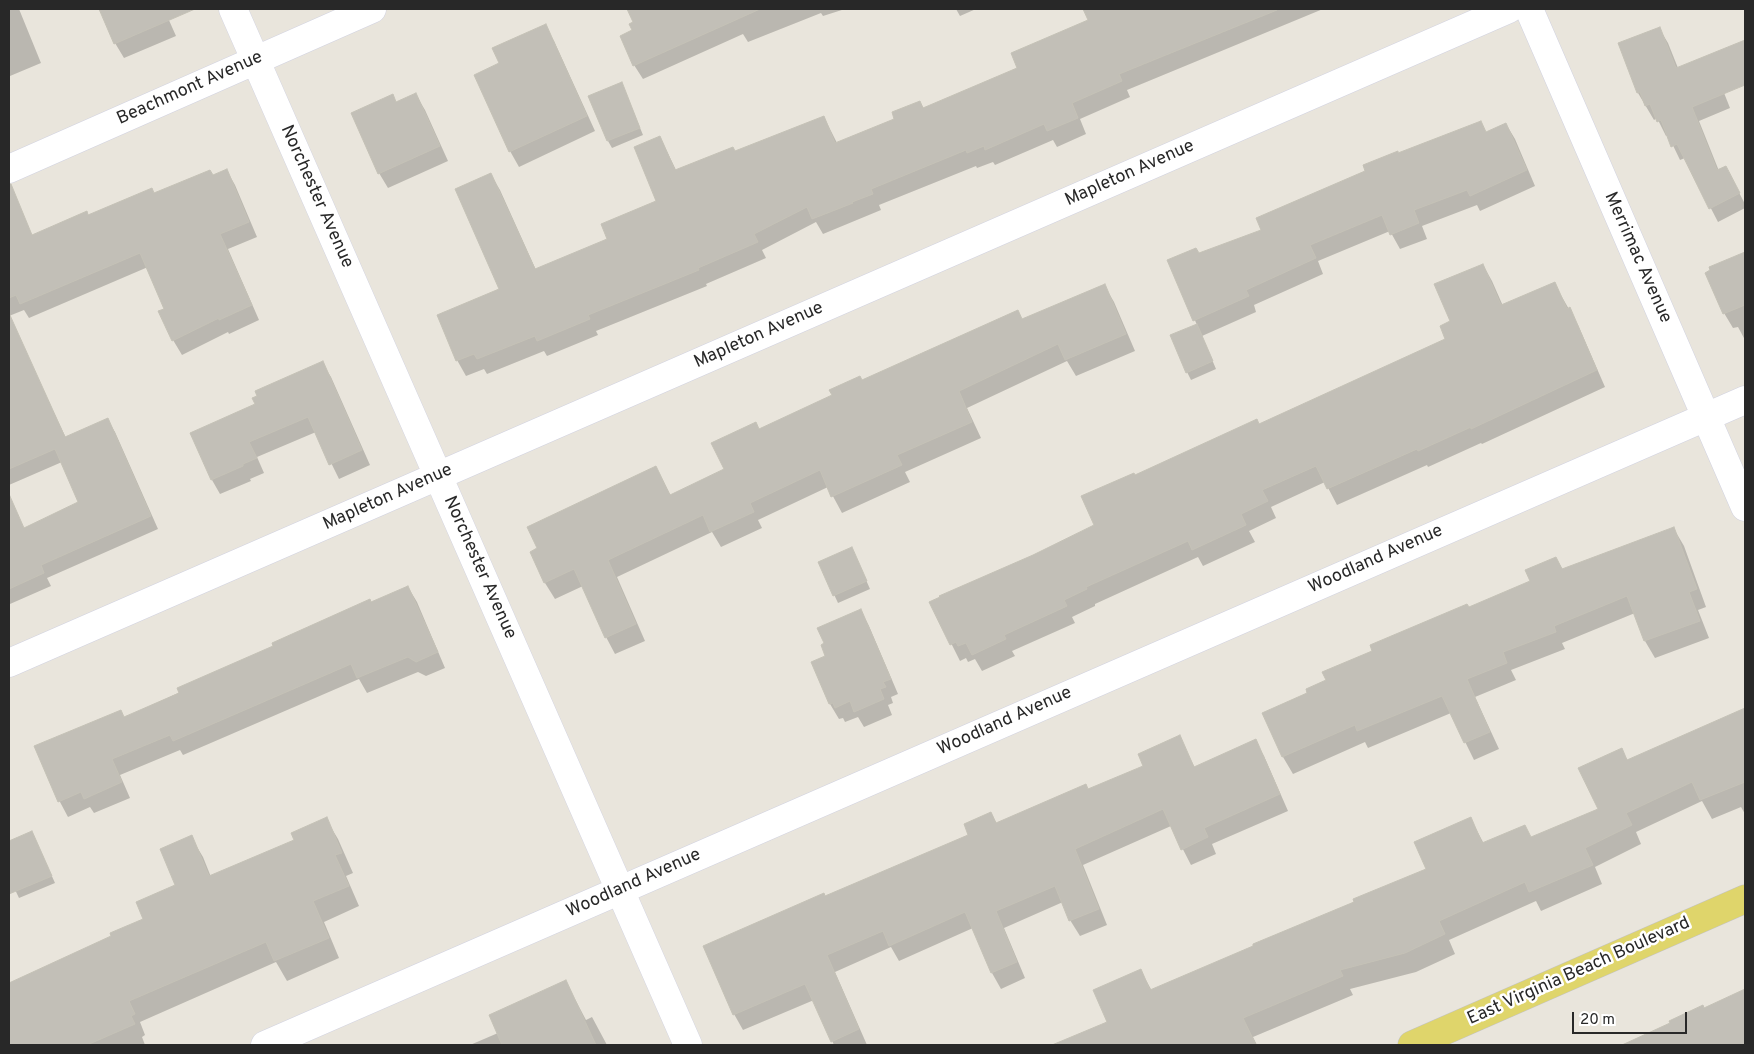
<!DOCTYPE html>
<style>
body{margin:0}
#map{position:relative;width:1754px;height:1054px;overflow:hidden;background:#e9e5dc;font-family:Overpass,sans-serif}
canvas{display:block}
.frame{position:absolute;inset:0;border:10px solid #282828;pointer-events:none}
.scale{position:absolute;left:1572px;top:1012px;width:115px;height:22px;box-sizing:border-box;border:2px solid #282828;border-top:0;padding-left:6px;font-size:15px;line-height:18px;white-space:nowrap;color:#282828;-webkit-text-stroke:4px #fff;paint-order:stroke}
</style>
<div id="map">
<canvas width="1754" height="1054"></canvas>
<div class="frame"></div>
<div class="scale">20 m</div>
</div>
<script>
const context = document.querySelector('canvas').getContext('2d');
context.lineJoin = 'round';
function paint(path, color) {
  context.fillStyle = color;
  context.fill(path, 'evenodd');
}
function toPath(rows) {
  const path = new Path2D();
  for (const r of rows) {
    path.moveTo(r[0], r[1]);
    for (let i = 2; i < r.length; i += 2) path.lineTo(r[i], r[i + 1]);
  }
  return path;
}
function strokePath(path, color, width, dash) {
  context.strokeStyle = color;
  context.lineWidth = width;
  context.lineCap = dash ? 'butt' : 'round';
  context.setLineDash(dash || []);
  context.stroke(path);
}
function label(font, color, halo, rows, align = 'center') {
  context.font = font + ' Overpass,sans-serif';
  context.lineWidth = 5;
  context.setLineDash([]);
  context.textBaseline = 'middle';
  context.strokeStyle = halo;
  context.fillStyle = color;
  for (const [text, x, y, turn = 0] of rows) {
    context.save();
    context.translate(x, y);
    context.rotate((+turn || 0) * Math.PI / 180);
    context.textAlign = isNaN(turn) ? turn : align;
    if (halo) context.strokeText(text, 0, 0);
    context.fillText(text, 0, 0);
    context.restore();
  }
}
const shadow = toPath([
 [9,9,19,9,41,63,10,76,9,74],
 [101,9,164,9,176,36,124,58,115,43],
 [628,9,845,9,823,16,821,13,748,42,743,34,643,79,634,65,633,30,635,23],
 [956,9,976,9,960,16],
 [1120,9,1323,9,1127,90,1130,97,1080,119,1086,134,1057,147,1053,140,995,165,993,162,977,168,976,166,879,205,881,210,823,234,816,222,762,250,766,258,706,284,707,286,596,331,598,335,547,356,544,351,487,374,484,369,466,376,457,360,501,290,491,175,500,190,536,270,609,240,658,202,660,137,676,170,735,153,824,117,837,143,896,119,920,102,924,109,1019,69,1012,54],
 [545,26,554,41,595,131,519,167,510,151],
 [1659,28,1668,43,1678,68,1715,70,1730,108,1699,121,1719,171,1733,181,1745,204,1745,208,1718,222,1685,158,1680,160,1668,135,1666,136,1657,118,1654,120,1638,93,1619,44],
 [625,91,643,135,612,148,608,141],
 [416,95,425,110,448,161,388,188,379,173,397,103],
 [1506,124,1515,139,1535,186,1480,211,1477,205,1422,226,1427,239,1400,249,1390,231,1318,261,1323,274,1254,305,1256,312,1202,336,1216,369,1191,380,1187,372,1197,325,1169,261,1198,254,1263,231,1398,155,1486,133],
 [227,171,235,185,257,237,228,249,259,320,229,334,228,332,182,355,173,340,165,309,148,267,29,318,24,310,9,316,9,241,30,232,32,236,155,194,213,177],
 [1745,253,1745,340,1738,327,1733,328,1724,313,1711,268],
 [1483,265,1492,281,1503,306,1554,283,1578,325,1605,387,1482,444,1481,443,1428,467,1427,465,1337,505,1325,482,1271,507,1276,518,1249,531,1255,542,1203,566,1198,557,1095,604,1095,606,1072,617,1075,623,1012,651,1015,656,982,671,975,659,968,662,966,658,960,661,931,603,1096,526,1135,477,1259,426,1447,339,1452,322],
 [1104,285,1114,302,1135,351,1076,376,1067,361,967,408,981,438,905,472,910,482,842,513,828,487,758,520,762,528,721,547,712,532,617,577,645,641,615,654,606,637,583,586,555,599,545,583,531,553,656,468,671,496,725,470,759,431,862,382,1022,320],
 [29,360,66,438,107,419,115,432,158,529,47,578,51,586,10,604,9,520,15,533,80,502,62,462,9,485,9,420,21,415,9,388,9,369],
 [322,363,331,377,370,465,339,479,316,432,257,457,264,473,250,479,251,481,220,494,212,480,191,434,257,405],
 [1674,529,1684,546,1706,607,1698,610,1709,638,1655,658,1645,641,1635,613,1562,643,1565,649,1511,670,1516,680,1475,697,1499,749,1474,760,1451,713,1368,748,1365,742,1293,774,1283,757,1264,713,1309,693,1469,609,1531,582,1556,558,1563,570],
 [852,548,870,589,838,603,819,562],
 [408,587,417,602,445,668,426,676,418,672,367,693,359,679,183,755,180,750,120,775,130,798,94,813,90,807,68,817,60,802,35,747,124,718],
 [861,611,869,626,898,694,891,697,893,703,888,705,892,715,864,727,858,717,845,722,843,718,839,719,830,704,812,663,827,656],
 [1743,710,1745,715,1745,814,1741,807,1712,819,1702,801,1636,832,1641,844,1595,867,1602,884,1541,911,1536,901,1449,940,1455,954,1416,972,1350,989,1353,995,1253,1037,1257,1045,1055,1045,1109,1022,1141,971,1152,991,1427,870,1471,819,1484,844,1531,839,1599,809,1621,749,1628,761],
 [1179,737,1195,768,1255,741,1264,756,1288,811,1212,844,1216,854,1191,865,1171,826,1083,865,1107,925,1080,936,1070,920,1063,902,1004,928,1025,978,1001,989,992,973,973,928,899,961,891,947,835,972,867,1045,834,1045,814,1000,743,1030,734,1014,825,897,970,835,991,813,997,824,1089,791,1145,766],
 [326,819,338,839,353,873,346,876,359,906,324,922,339,958,287,981,276,962,140,1022,145,1035,142,1037,145,1045,9,1045,9,984,113,937,145,920,177,885,191,837,203,857,211,877,295,841],
 [32,832,55,883,19,898,9,877,9,842],
 [566,982,586,1020,592,1017,607,1045,470,1045,498,1033],
 [1745,991,1745,1045,1625,1045,1704,1010]
]);
const building = toPath([
 [99,9,195,9,114,44,99,9],
 [627,9,760,9,633,66,620,36,632,30,629,24,633,22,627,9],
 [1083,9,1277,10,1119,74,1122,81,1072,103,1078,118,1047,131,1044,124,985,150,984,146,967,153,966,150,871,189,873,194,852,202,853,203,812,219,807,207,754,234,758,242,698,268,699,270,588,315,590,319,537,341,535,336,477,359,474,354,456,361,437,315,499,289,455,189,491,173,535,269,607,239,601,224,656,201,634,147,660,136,675,170,733,147,735,151,824,116,835,143,894,119,892,112,920,101,923,108,1017,68,1011,53,1088,20,1083,9],
 [546,24,587,116,509,152,474,75,499,63,492,48,546,24],
 [1660,27,1676,68,1745,40,1745,85,1692,107,1717,170,1726,166,1740,193,1709,209,1677,144,1671,147,1661,120,1657,122,1650,104,1645,106,1640,92,1637,93,1618,43,1660,27],
 [622,82,640,128,607,141,588,96,622,82],
 [416,93,440,146,378,174,351,113,393,94,396,102,416,93],
 [1481,121,1486,132,1506,123,1527,170,1470,196,1467,190,1414,210,1419,223,1390,235,1382,215,1310,245,1316,258,1246,290,1249,296,1193,321,1167,260,1196,248,1199,253,1261,230,1256,218,1365,171,1363,165,1398,151,1398,153,1481,121],
 [227,169,249,222,220,234,252,305,219,320,219,318,172,341,158,311,164,309,140,253,20,304,16,295,9,298,9,184,11,184,32,235,87,211,88,215,152,188,154,193,210,170,213,175,227,169],
 [1745,252,1745,305,1723,314,1705,273,1710,270,1709,267,1745,252],
 [1483,264,1501,305,1555,282,1567,309,1570,307,1597,370,1471,429,1471,427,1418,451,1417,449,1327,489,1316,466,1262,490,1268,501,1241,514,1246,525,1192,550,1188,541,1086,587,1087,589,1064,600,1067,606,1004,635,1006,639,972,655,966,643,958,646,956,642,950,645,929,602,940,597,939,596,1033,555,1094,525,1081,496,1134,473,1135,475,1257,419,1259,424,1445,339,1440,326,1450,321,1434,284,1483,264],
 [1105,284,1126,334,1065,360,1058,344,959,391,972,422,897,455,902,465,831,497,820,470,750,503,754,512,710,532,703,515,608,560,636,624,605,638,574,569,544,583,530,552,537,548,527,527,656,466,670,495,724,469,711,443,756,422,759,429,832,395,829,390,860,376,862,380,1018,310,1022,319,1105,284],
 [9,313,65,437,108,418,151,516,41,565,44,573,9,589,9,494,24,528,78,502,55,449,9,469,9,313],
 [1197,324,1213,361,1186,373,1170,335,1197,324],
 [323,361,362,450,329,465,308,417,249,442,257,458,243,464,243,466,211,480,190,433,255,404,252,398,257,396,255,391,323,361],
 [1674,527,1697,589,1689,592,1700,621,1644,641,1627,596,1554,626,1556,632,1503,652,1507,663,1467,679,1490,732,1464,743,1442,696,1357,731,1355,725,1282,757,1262,713,1307,693,1306,689,1326,680,1322,672,1372,651,1370,645,1467,604,1469,607,1530,581,1525,570,1556,557,1562,569,1674,527],
 [852,547,867,581,833,596,818,562,852,547],
 [408,586,438,652,416,662,408,657,357,678,351,664,173,741,170,735,112,759,122,782,84,799,81,792,58,802,34,746,121,710,124,717,179,693,177,688,273,646,272,643,370,599,371,602,408,586],
 [861,609,891,679,883,682,886,687,880,689,884,699,854,712,850,701,835,708,833,703,829,704,811,662,825,656,821,645,824,643,817,628,861,609],
 [1745,708,1745,782,1700,800,1692,782,1626,813,1632,825,1585,848,1593,865,1529,892,1525,882,1439,921,1445,934,1405,953,1340,970,1343,976,1243,1018,1256,1045,1052,1045,1107,1022,1093,990,1141,969,1150,990,1253,946,1253,944,1354,902,1353,899,1426,869,1414,842,1471,817,1482,843,1525,825,1531,837,1598,809,1578,768,1622,748,1627,760,1745,708],
 [1180,735,1194,767,1256,739,1280,794,1204,828,1208,837,1181,850,1163,809,1075,849,1099,909,1069,921,1055,886,996,911,1017,962,991,973,965,912,889,946,883,931,827,955,859,1029,831,1042,805,984,733,1015,703,946,824,893,825,896,968,835,964,824,991,812,996,823,1086,784,1088,789,1143,766,1138,754,1180,735],
 [327,817,342,853,335,855,349,886,313,901,329,938,274,961,266,942,129,1001,135,1014,131,1016,135,1024,87,1045,9,1045,9,983,111,936,110,933,143,919,136,902,175,885,160,849,192,835,209,876,294,840,291,833,327,817],
 [32,831,52,876,9,894,9,841,32,831],
 [566,980,596,1045,502,1045,489,1015,566,980],
 [1745,989,1745,1045,1622,1045,1670,1023,1669,1021,1703,1005,1704,1008,1745,989]
]);
const street = toPath([
 [233,9,688,1045],
 [1529,9,1745,507],
 [9,169,372,9],
 [9,663,1509,9],
 [265,1045,1745,400]
]);
const primary = toPath([
 [1412,1045,1745,899]
]);
const streetNames = [
 ["Beachmont Avenue",190,89,-24],
 ["Mapleton Avenue",1130,174,-24],
 ["Norchester Avenue",316,197,66],
 ["Merrimac Avenue",1637,258,66],
 ["Mapleton Avenue",759,336,-24],
 ["Mapleton Avenue",388,498,-24],
 ["Woodland Avenue",1376,560,-24],
 ["Norchester Avenue",479,568,66],
 ["Woodland Avenue",1005,722,-24],
 ["Woodland Avenue",634,884,-24],
 ["East Virginia Beach Boulevard",1579,972,-24]
];
paint(shadow, '#0003');
paint(building, '#c2bfb7');
strokePath(building, '#c4c1b6', 1);
strokePath(street, '#d1d2e0', 29);
strokePath(primary, '#c3c3c3', 29);
strokePath(street, '#fff', 28);
strokePath(primary, '#dfd56b', 28);
label('18px', '#282828', '#fff', streetNames);
</script>
